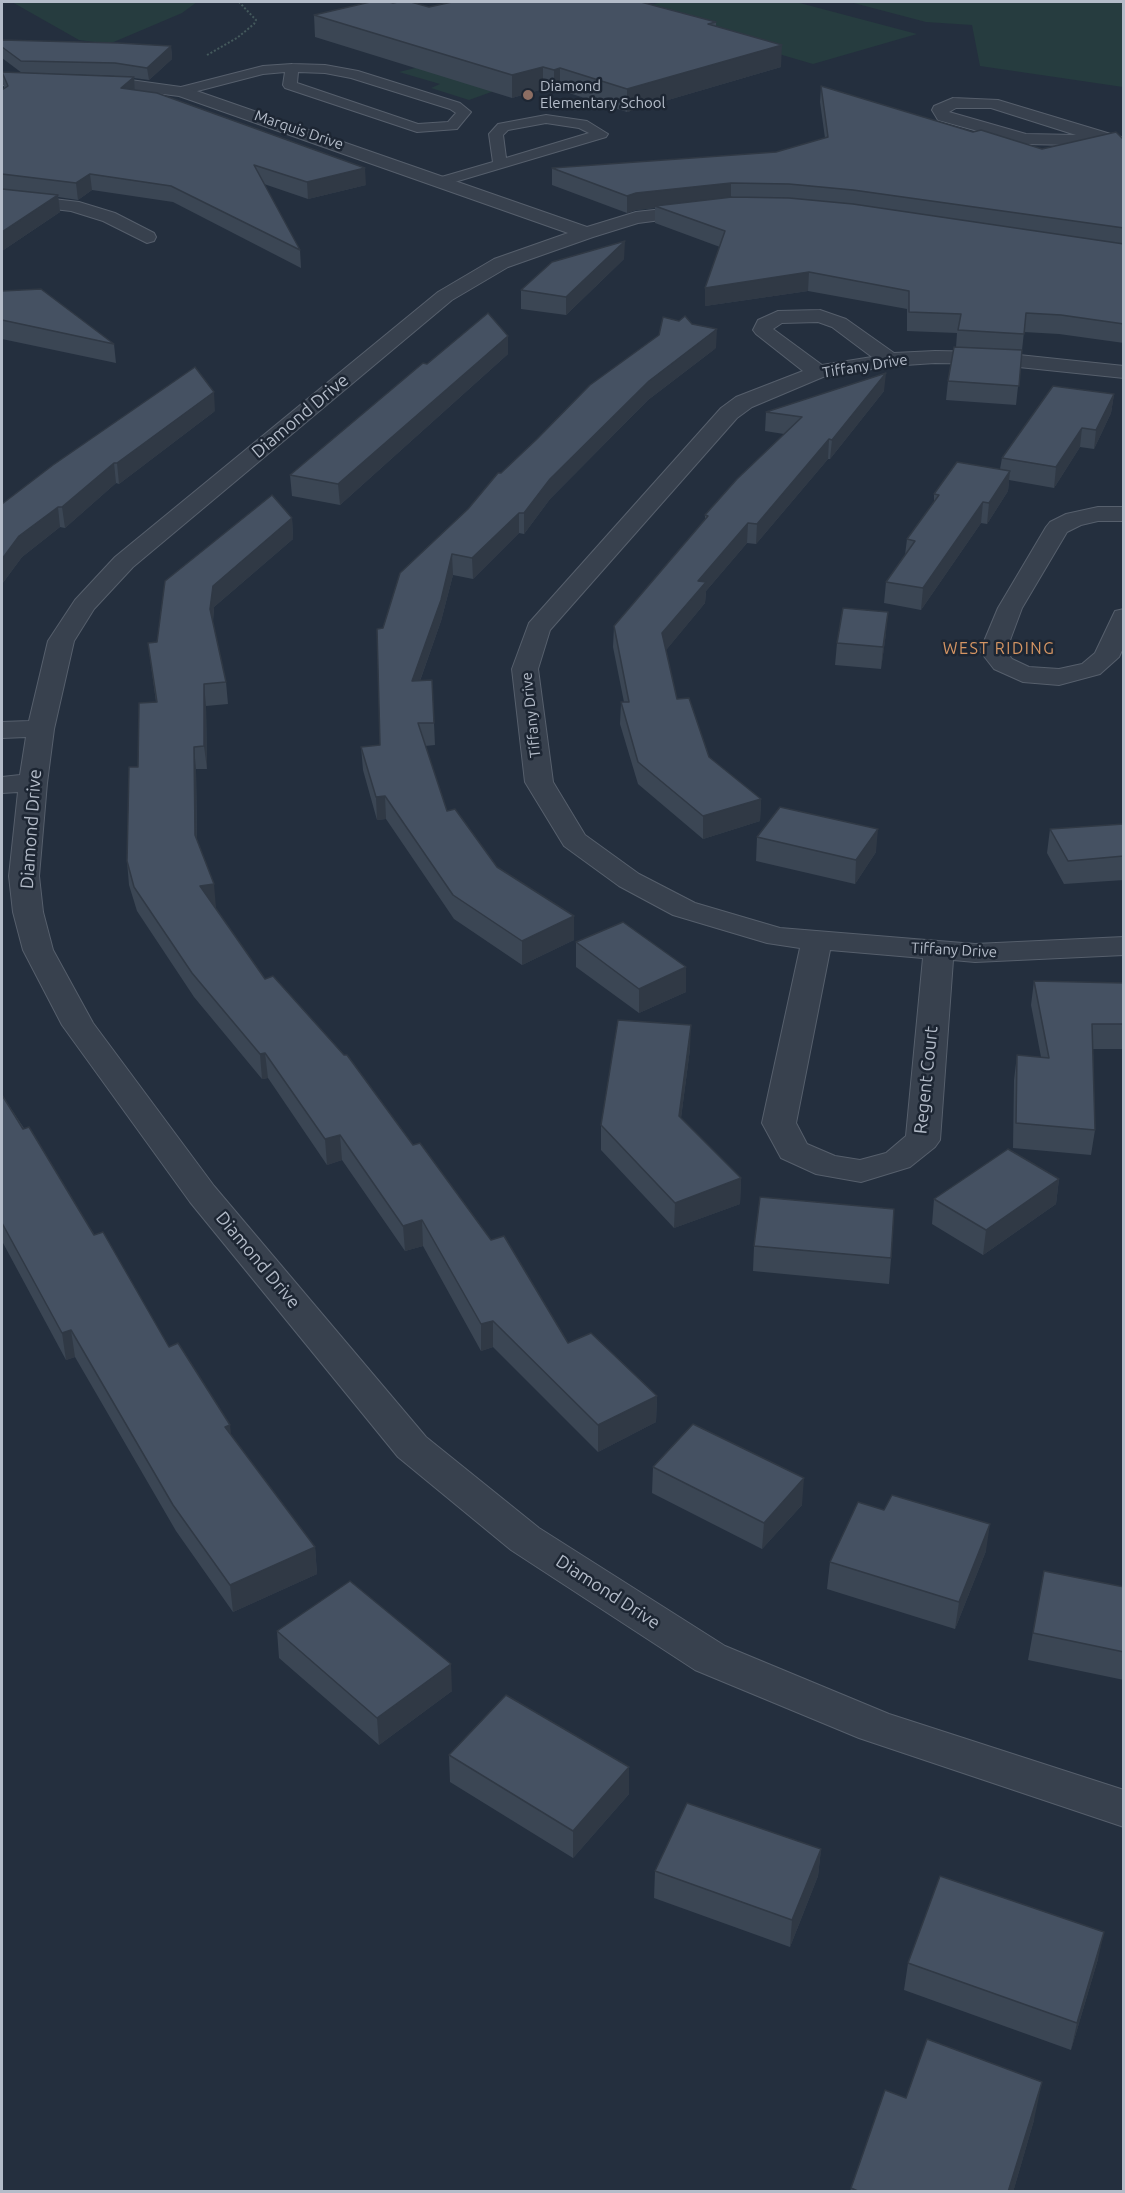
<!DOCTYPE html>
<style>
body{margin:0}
#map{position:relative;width:1125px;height:2193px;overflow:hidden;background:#242f3e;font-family:Ubuntu,sans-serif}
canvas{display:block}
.frame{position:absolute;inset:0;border:3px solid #b4bcc9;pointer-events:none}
</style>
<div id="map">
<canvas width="1125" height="2193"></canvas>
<div class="frame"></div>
</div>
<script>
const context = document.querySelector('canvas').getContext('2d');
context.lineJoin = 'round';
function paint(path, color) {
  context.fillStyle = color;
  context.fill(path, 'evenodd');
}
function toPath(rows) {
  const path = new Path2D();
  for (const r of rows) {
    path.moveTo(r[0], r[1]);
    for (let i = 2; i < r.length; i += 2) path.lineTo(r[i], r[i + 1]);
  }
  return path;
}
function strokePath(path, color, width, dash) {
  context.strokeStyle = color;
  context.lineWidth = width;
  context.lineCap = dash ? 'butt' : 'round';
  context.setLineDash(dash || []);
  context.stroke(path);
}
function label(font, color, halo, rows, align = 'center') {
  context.font = font + ' Ubuntu,sans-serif';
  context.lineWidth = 5;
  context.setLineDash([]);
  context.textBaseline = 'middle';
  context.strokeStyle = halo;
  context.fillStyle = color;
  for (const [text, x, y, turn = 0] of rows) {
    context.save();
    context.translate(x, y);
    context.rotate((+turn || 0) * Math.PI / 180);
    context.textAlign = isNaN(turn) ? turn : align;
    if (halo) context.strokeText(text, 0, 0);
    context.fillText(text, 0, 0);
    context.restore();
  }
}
const green = toPath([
 [12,2,197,2,182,13,109,44,79,40],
 [663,2,796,2,917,34,813,64,628,10],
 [850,2,1123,2,1123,87,980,66,972,25,926,22],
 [431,64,505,87,469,100,431,88,440,84,399,72]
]);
const path = toPath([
 [207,55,237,38,254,24,256,20,239,2]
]);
const service = toPath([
 [292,64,325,65,358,71,460,103,471,112,457,129,417,132,285,88,283,85,285,72,263,74,182,95,175,91,177,88,263,66,292,64],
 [298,72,325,73,351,78,450,109,456,113,448,122,418,124,297,83,298,72],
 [546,115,587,121,608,134,606,137,448,184,443,185,436,181,438,178,493,162,489,134,498,124,546,115],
 [546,123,579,128,589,133,506,158,503,135,508,130,546,123]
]);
const minor = toPath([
 [2,75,116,78,188,88,587,227,636,212,699,205,705,206,708,210,705,214,699,215,638,223,593,237,508,267,452,300,133,567,94,609,74,641,54,729,47,783,39,876,43,912,53,950,93,1023,214,1186,426,1437,539,1528,725,1646,889,1714,1124,1790,1124,1827,859,1738,695,1670,511,1550,398,1457,190,1202,62,1025,23,950,13,912,9,876,18,792,2,793,2,777,20,775,26,737,2,738,2,722,29,721,48,641,75,600,115,557,438,292,494,259,568,233,179,96,116,88,2,85,2,75],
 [953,98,998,100,1124,138,1124,149,1100,142,1073,145,1025,144,938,120,932,110,934,106,953,98],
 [956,108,991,108,1076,135,1026,134,949,112,956,108],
 [2,193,79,202,115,213,154,233,156,237,154,241,147,243,103,221,71,211,2,203,2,193],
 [820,310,846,319,894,353,935,351,990,352,1124,366,1124,378,990,364,935,363,890,366,823,377,752,407,737,418,550,630,538,669,553,782,585,835,639,874,695,903,780,928,975,944,1124,937,1124,955,975,962,953,960,940,1140,935,1147,910,1167,861,1182,816,1174,781,1158,762,1123,800,948,767,943,673,915,619,886,564,846,525,782,512,669,529,623,721,408,736,397,803,371,756,334,753,330,758,320,778,311,820,310],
 [818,322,832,327,872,357,822,365,773,329,782,323,818,322],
 [830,950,923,958,906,1136,886,1153,860,1160,835,1156,807,1144,796,1123,830,950],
 [1098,507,1124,507,1124,521,1098,521,1081,525,1067,532,1022,608,1006,651,1012,659,1029,667,1059,669,1082,664,1095,653,1115,611,1124,609,1124,646,1119,657,1100,674,1059,685,1023,682,994,669,980,651,998,608,1046,527,1050,522,1066,514,1098,507]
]);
const wall = toPath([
 [393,3,429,7,716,22,716,27,781,67,627,112,560,90,554,92,543,89,512,98,315,37,314,15],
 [2,40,171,46,172,59,149,80,134,78,135,90,366,185,308,199,264,184,300,250,301,268,173,202,92,190,78,200,58,197,60,212,2,251,2,90,4,88,2,72,22,73,2,58],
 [58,74,116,76,124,77],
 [821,86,973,132,1042,149,1124,140,1124,343,1059,334,1024,332,1016,405,946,400,948,381,956,347,957,333,907,331,907,309,808,291,705,306,705,288,720,247,655,223,655,208,636,210,627,213,552,185,552,168,776,152,825,138,820,102],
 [624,259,566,315,521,309,521,290],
 [2,291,114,344,116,363,2,339],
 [716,348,648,400,550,499,524,534,519,533,473,579,453,575,441,621,420,681,434,723,435,745,425,746,447,811,497,867,574,916,574,940,522,965,454,919,386,819,377,820,363,770,361,747,380,745,383,628,468,509,501,473],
 [508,354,340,505,292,496,290,475,427,364],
 [884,391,830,459,828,459,756,544,747,543,706,591,705,603,666,650,677,699,709,757,761,799,760,821,703,839,638,784,620,724,621,702,624,702,613,647,614,626,705,520,705,515,784,434,765,431,766,412],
 [1114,394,1111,413,1094,449,1080,447,1054,488,1009,480,1008,491,987,524,981,523,921,610,884,603,886,582,905,555,907,539,934,502,934,494,1000,469,1002,458],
 [215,411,119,484,116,483,65,528,60,527,22,557,2,584,2,504],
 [292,518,293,539,214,607,213,622,226,682,228,704,206,706,207,769,196,769,197,840,216,908,215,908,265,979,413,1145,491,1240,568,1343,657,1396,656,1422,598,1452,493,1347,481,1351,423,1246,405,1251,342,1160,327,1165,268,1078,262,1079,194,997,137,911,129,885,127,861,138,767,156,702,148,643,157,642],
 [886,633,881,669,835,665,837,643],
 [1124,824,1124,880,1064,884,1047,853,1050,829],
 [757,837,876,852,855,884,756,861],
 [576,942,686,967,686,992,639,1013,576,967],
 [1034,981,1124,983,1124,1049,1093,1049,1095,1130,1091,1155,1013,1148,1014,1080,1017,1055,1041,1057,1031,1005],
 [690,1049,681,1118,741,1178,740,1204,674,1228,601,1150,601,1125],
 [2,1095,169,1347,231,1436,315,1547,317,1574,233,1612,176,1531,75,1357,66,1360,3,1243,2,1244],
 [1059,1179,1056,1204,983,1255,932,1224,934,1199],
 [754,1246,891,1258,889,1284,753,1271],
 [653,1467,802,1505,762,1549,652,1493],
 [986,1551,955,1629,827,1589,830,1562],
 [1044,1571,1124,1587,1124,1680,1028,1660],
 [277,1631,452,1691,379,1745,279,1658],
 [449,1755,629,1794,573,1858,450,1782],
 [821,1849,818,1876,790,1947,654,1898,655,1871],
 [1098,1959,1071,2050,904,1990,908,1963],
 [906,2098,1034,2120,1013,2192,850,2192,851,2188]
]);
const shadedWall = toPath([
 [782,45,781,67,627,112,627,89],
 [171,46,172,59,149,80,147,68],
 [543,67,543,89,512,98,512,75],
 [560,68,560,90,554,92,554,70],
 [134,77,135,93,121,88],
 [365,168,366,185,308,199,307,182],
 [90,174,92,190,78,200,76,183],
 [731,183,731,200,655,206,655,208,636,210,627,213,627,196,636,193],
 [58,195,60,212,2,251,2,232],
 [625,241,624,259,566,315,566,297],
 [809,272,808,291,705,306,705,288],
 [717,329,716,348,648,400,550,499,524,534,524,513,550,479,649,381],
 [508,336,508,354,340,505,338,484],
 [886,373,884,391,830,459,832,440],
 [214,392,215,411,119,484,117,463],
 [1114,394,1111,413,1094,449,1096,430],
 [1082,428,1080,447,1054,488,1056,467],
 [829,439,828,459,756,544,757,524],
 [114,463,116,483,65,528,62,507],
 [1010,471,1008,491,987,524,989,503],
 [983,502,981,523,921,610,923,588],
 [58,507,60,527,22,557,2,584,2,559,19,536],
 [519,513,519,533,473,579,472,558],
 [292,518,293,539,214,607,212,631,210,609,213,586],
 [748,523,747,543,706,591,705,603,662,655,662,633,698,581],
 [452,554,453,575,441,621,412,703,412,681],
 [888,612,886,633,881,669,883,647],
 [204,684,206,706,207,769,204,746],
 [194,747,196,769,197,858,195,835],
 [385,796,386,819,377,820,376,797],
 [761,799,760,821,703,839,703,816],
 [878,829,876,852,855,884,856,860],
 [214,884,216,908,202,910,200,886],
 [574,916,574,940,522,965,522,941],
 [686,967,686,992,639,1013,639,989],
 [691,1025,690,1049,678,1141,679,1116],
 [265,1053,268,1078,262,1079,260,1054],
 [340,1135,342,1160,327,1165,325,1139],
 [741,1178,740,1204,674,1228,675,1203],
 [1059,1179,1056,1204,983,1255,986,1230],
 [422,1220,423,1246,405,1251,403,1226],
 [493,1321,493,1347,481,1351,481,1324],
 [71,1330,75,1357,66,1360,62,1333],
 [657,1396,656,1422,598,1452,598,1425],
 [230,1425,233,1452,225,1427],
 [804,1478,802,1505,762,1549,764,1523],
 [990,1524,986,1551,955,1629,959,1602],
 [315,1547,317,1574,233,1612,230,1585],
 [451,1664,452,1691,379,1745,377,1718],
 [629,1767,629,1794,573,1858,573,1831],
 [821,1849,818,1876,790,1947,792,1920],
 [1104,1932,1098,1959,1071,2050,1077,2023],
 [1042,2082,1034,2120,1013,2192,1008,2192]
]);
const building = toPath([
 [370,2,389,2,393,3,398,2,411,2,429,7,452,2,641,2,716,22,708,24,782,45,627,89,560,68,554,70,543,67,512,75,314,15,370,2],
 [2,40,118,43,171,46,147,68,115,63,21,61,2,47,2,40],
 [2,72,134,77,121,88,157,93,365,168,307,182,254,165,300,250,171,186,90,174,76,183,2,174,2,90,8,86,2,72],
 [821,86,973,132,981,130,1042,149,1116,132,1124,140,1124,228,853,190,789,184,731,183,636,193,627,196,552,168,776,152,828,137,821,86],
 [2,189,58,195,2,232,2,189],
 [732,197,789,198,853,204,1124,244,1124,324,1061,315,1026,313,1024,334,958,330,961,314,909,312,909,291,809,272,705,288,725,231,655,206,732,197],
 [625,241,566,297,521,290,552,262,625,241],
 [41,289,114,344,2,320,2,291,41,289],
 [488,313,508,336,338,484,290,475,423,363,427,364,488,313],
 [685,316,692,324,717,329,649,381,550,479,524,513,519,513,472,558,452,554,441,600,412,681,432,680,434,723,418,723,447,811,455,809,497,867,574,916,522,941,453,895,385,796,376,797,361,747,380,745,377,629,383,628,400,573,468,509,498,473,501,473,537,439,590,385,659,335,663,317,679,321,685,316],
 [954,347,1022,350,1019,386,948,381,954,347],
 [195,367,214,392,117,463,114,463,62,507,58,507,19,536,2,559,2,504,53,465,195,367],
 [886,373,832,440,829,439,757,524,748,523,698,581,706,582,662,633,677,699,689,698,709,757,761,799,703,816,638,762,621,702,629,702,614,626,708,516,705,515,737,479,802,417,766,412,886,373],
 [1053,386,1114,394,1096,430,1082,428,1056,467,1002,458,1053,386],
 [957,462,1010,471,989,503,983,502,923,588,886,582,915,541,907,539,939,495,934,494,957,462],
 [272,495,292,518,213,586,210,609,226,682,204,684,204,746,194,747,195,835,214,884,200,886,265,979,273,976,344,1055,347,1055,413,1145,420,1143,491,1240,504,1236,568,1343,591,1333,657,1396,598,1425,493,1321,481,1324,422,1220,403,1226,340,1135,325,1139,265,1053,260,1054,192,973,134,887,127,861,129,767,138,767,139,703,157,702,148,643,157,642,165,581,272,495],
 [843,608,888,612,883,647,837,643,843,608],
 [780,807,878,829,856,860,757,837,780,807],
 [1124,824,1124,856,1068,861,1050,829,1124,824],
 [623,922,686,967,639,989,576,942,623,922],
 [1034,981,1124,983,1124,1024,1092,1024,1095,1130,1016,1123,1017,1055,1049,1058,1034,981],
 [618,1020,691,1025,679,1116,741,1178,675,1203,601,1125,618,1020],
 [2,1095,23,1129,29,1127,94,1235,103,1232,169,1347,178,1343,230,1425,225,1427,315,1547,230,1585,173,1505,71,1330,62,1333,2,1223,2,1095],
 [1008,1149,1059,1179,986,1230,934,1199,1008,1149],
 [760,1197,894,1209,891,1258,754,1246,760,1197],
 [693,1424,804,1478,764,1523,653,1467,693,1424],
 [892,1495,990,1524,959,1602,830,1562,858,1502,884,1510,892,1495],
 [1044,1571,1124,1587,1124,1652,1033,1633,1044,1571],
 [350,1581,451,1664,377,1718,277,1631,350,1581],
 [506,1695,629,1767,573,1831,449,1755,506,1695],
 [687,1803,821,1849,792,1920,655,1871,687,1803],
 [940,1876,1104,1932,1077,2023,908,1963,940,1876],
 [927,2039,1042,2082,1008,2192,860,2192,851,2188,885,2090,906,2098,927,2039]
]);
const markers = [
 [528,95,6,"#8d6e63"]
];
const farPoinames = [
 ["Diamond",540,86],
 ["Elementary School",540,103]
];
const farStreetnames = [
 ["Marquis Drive",299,130,19],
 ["Tiffany Drive",865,366,-9],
 ["Tiffany Drive",531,715,-96],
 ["Tiffany Drive",954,950,3]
];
const farNeighbourhoodnames = [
 ["WEST RIDING",999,649]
];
const streetNames = [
 ["Diamond Drive",300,416,-40],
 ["Diamond Drive",31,829,-86],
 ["Regent Court",926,1080,-84],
 ["Diamond Drive",258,1260,50],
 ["Diamond Drive",608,1592,33]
];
paint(green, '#263c3f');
strokePath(service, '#565f6c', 2);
strokePath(minor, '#565f6c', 2);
strokePath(path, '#44595c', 2, [2, 2]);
paint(service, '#38414e');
paint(minor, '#38414e');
paint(wall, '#3b4654');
paint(shadedWall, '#303945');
paint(building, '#455162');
strokePath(building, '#303945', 1.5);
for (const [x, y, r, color] of markers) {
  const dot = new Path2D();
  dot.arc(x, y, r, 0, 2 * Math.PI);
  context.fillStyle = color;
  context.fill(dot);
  strokePath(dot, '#1d2633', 2);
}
label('15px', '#b4bcc9', '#1d2633', farPoinames, 'left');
label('15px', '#b4bcc9', '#1d2633', farStreetnames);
context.letterSpacing = '1.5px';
label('16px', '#d59563', '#1d2633', farNeighbourhoodnames);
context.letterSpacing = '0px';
label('18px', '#b4bcc9', '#1d2633', streetNames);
</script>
